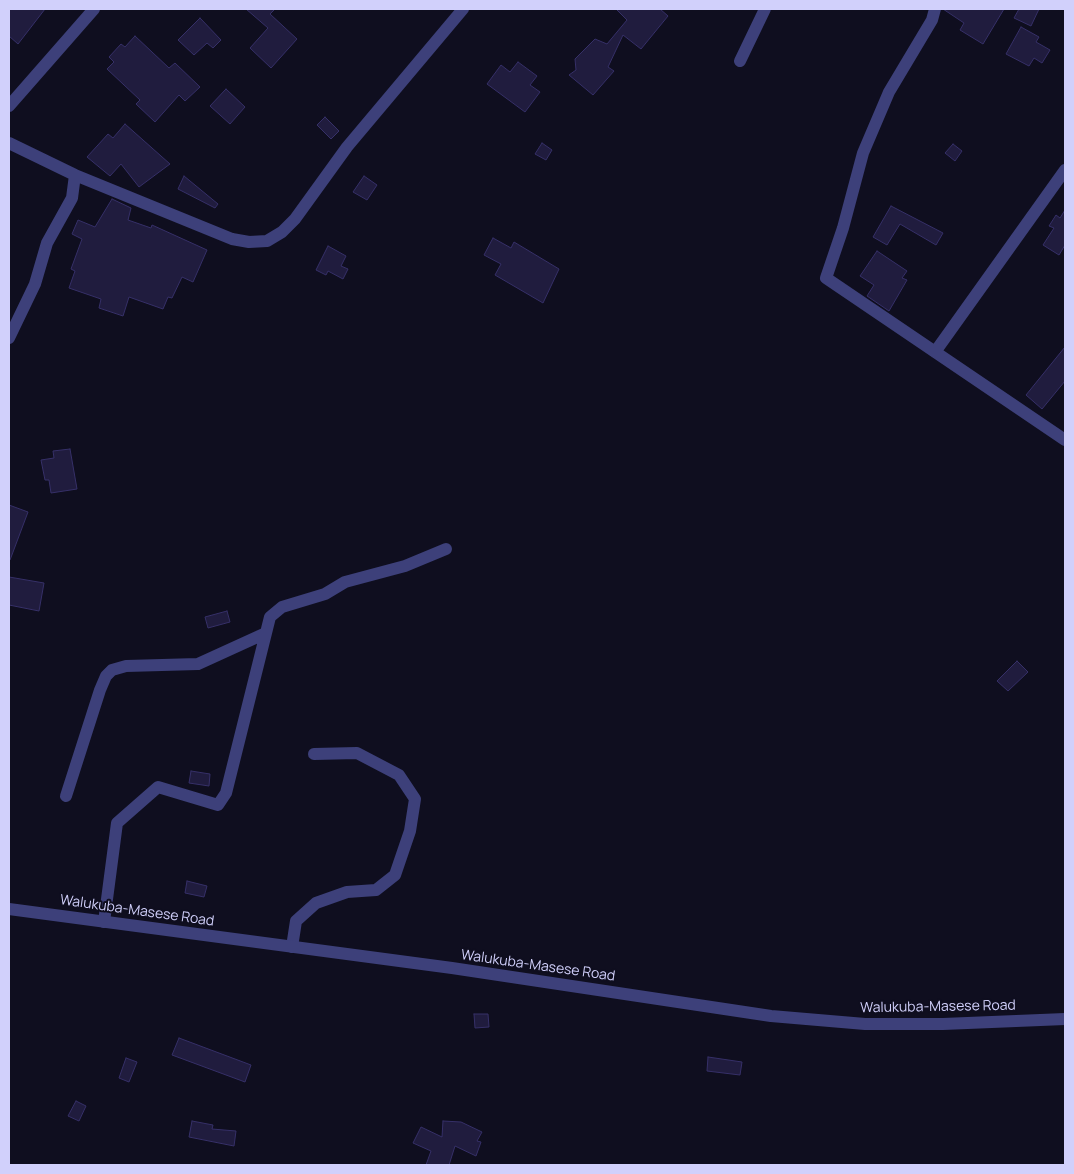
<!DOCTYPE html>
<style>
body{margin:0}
#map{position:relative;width:1074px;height:1174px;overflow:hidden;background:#0f0e1f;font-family:Manrope,sans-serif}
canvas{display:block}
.frame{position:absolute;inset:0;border:10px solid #d1d0fb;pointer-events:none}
</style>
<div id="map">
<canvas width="1074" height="1174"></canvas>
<div class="frame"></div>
</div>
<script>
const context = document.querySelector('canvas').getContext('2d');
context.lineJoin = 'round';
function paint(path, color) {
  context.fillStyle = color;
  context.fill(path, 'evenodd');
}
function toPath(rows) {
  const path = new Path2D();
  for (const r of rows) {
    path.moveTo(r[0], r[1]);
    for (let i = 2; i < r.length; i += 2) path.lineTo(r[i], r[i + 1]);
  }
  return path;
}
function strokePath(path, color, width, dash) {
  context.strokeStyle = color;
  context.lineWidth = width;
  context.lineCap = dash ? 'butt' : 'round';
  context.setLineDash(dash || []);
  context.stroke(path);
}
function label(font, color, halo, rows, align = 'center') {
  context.font = font + ' Manrope,sans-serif';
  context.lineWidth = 4;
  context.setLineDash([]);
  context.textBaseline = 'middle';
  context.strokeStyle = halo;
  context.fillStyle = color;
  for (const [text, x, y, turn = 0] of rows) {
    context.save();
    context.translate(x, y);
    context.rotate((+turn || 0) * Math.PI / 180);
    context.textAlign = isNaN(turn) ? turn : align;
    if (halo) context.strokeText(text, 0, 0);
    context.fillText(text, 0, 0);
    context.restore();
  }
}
const building = toPath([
 [9,9,45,9,18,44,9,36,9,9],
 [246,9,275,9,270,14,297,39,271,68,250,48,268,28,246,9],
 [616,9,660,9,668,16,641,49,623,35,608,67,614,71,593,95,569,75,576,70,575,59,595,39,607,44,627,20,616,9],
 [943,9,1004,9,983,44,960,30,964,23,943,9],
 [1019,9,1039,9,1031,26,1014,18,1019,9],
 [200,18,221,40,213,48,207,43,194,55,178,40,200,18],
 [1021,27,1039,37,1036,42,1050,50,1042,63,1034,58,1029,66,1006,54,1021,27],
 [135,36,169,68,175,63,200,87,185,101,179,95,155,122,136,104,140,100,107,69,114,62,109,57,121,44,125,47,135,36],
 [518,62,537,76,530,85,540,92,525,112,487,84,501,65,510,72,518,62],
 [226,89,245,107,230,124,210,106,226,89],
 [325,117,339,131,331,139,317,125,325,117],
 [125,124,170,164,139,187,121,164,110,176,87,157,108,134,113,138,125,124],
 [542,143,552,150,546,160,535,154,542,143],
 [953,144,962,151,955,161,945,153,953,144],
 [184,176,218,204,215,208,178,189,184,176],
 [364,176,377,185,367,200,353,192,364,176],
 [112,199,131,208,128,220,151,228,152,225,207,250,193,282,182,277,172,298,168,297,163,309,129,297,123,316,99,308,101,299,69,288,75,271,71,269,82,239,72,234,78,220,95,227,112,199],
 [891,206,943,233,936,245,900,224,887,245,873,237,891,206],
 [1065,210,1065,245,1059,255,1043,245,1054,228,1049,226,1056,215,1060,218,1065,210],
 [493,238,511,248,514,242,559,269,543,303,495,275,501,264,484,255,493,238],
 [328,246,346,256,341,266,348,269,343,279,328,271,326,275,316,270,328,246],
 [877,251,907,271,902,278,907,280,889,311,867,296,874,285,860,276,877,251],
 [1065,347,1065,381,1042,409,1026,395,1065,347],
 [70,449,77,489,51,493,49,480,45,480,41,460,54,458,53,451,70,449],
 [9,505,28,512,10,560,9,560,9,505],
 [9,577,44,583,39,611,9,605,9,577],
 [227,611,230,622,208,628,205,617,227,611],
 [1017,661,1028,672,1008,691,997,681,1017,661],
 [191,771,210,774,209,786,189,783,191,771],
 [187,881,207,886,204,897,185,893,187,881],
 [474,1014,488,1014,489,1027,475,1028,474,1014],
 [179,1038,251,1065,245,1082,172,1055,179,1038],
 [708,1057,742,1062,740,1075,707,1071,708,1057],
 [126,1058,137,1062,129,1082,119,1078,126,1058],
 [76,1101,86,1106,79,1121,68,1116,76,1101],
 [192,1121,213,1125,212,1129,236,1131,234,1146,189,1137,192,1121],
 [443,1121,461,1122,482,1132,477,1141,481,1142,476,1156,455,1146,449,1165,426,1165,431,1151,413,1143,421,1127,442,1137,443,1121]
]);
const minor = toPath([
 [935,9,932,20,889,92,863,153,843,228,826,278,1065,440],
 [740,61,765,9],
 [9,106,94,9],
 [9,143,75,175,232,239,249,242,267,241,282,232,295,219,347,147,463,9],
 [9,338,35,284,47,243,72,198,75,175],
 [935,352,1065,170],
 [66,796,100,690,106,676,112,670,126,666,198,664,266,633],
 [104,922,117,823,158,787,218,805,226,793,270,617,282,607,325,594,345,582,405,566,446,549],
 [292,947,296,921,316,903,347,892,376,890,395,875,410,831,415,799,399,775,357,753,314,754]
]);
const tertiary = toPath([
 [9,909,452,968,771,1016,865,1024,943,1024,1065,1019]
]);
const streetNames = [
 ["Walukuba-Masese Road",137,911,8],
 ["Walukuba-Masese Road",538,966,8],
 ["Walukuba-Masese Road",938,1007,-1]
];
paint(building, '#201c3e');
strokePath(building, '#363068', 1);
strokePath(minor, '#3d407a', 12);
strokePath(tertiary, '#3d407a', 12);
label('14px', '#d1d0fb', '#0f0e1f', streetNames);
</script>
